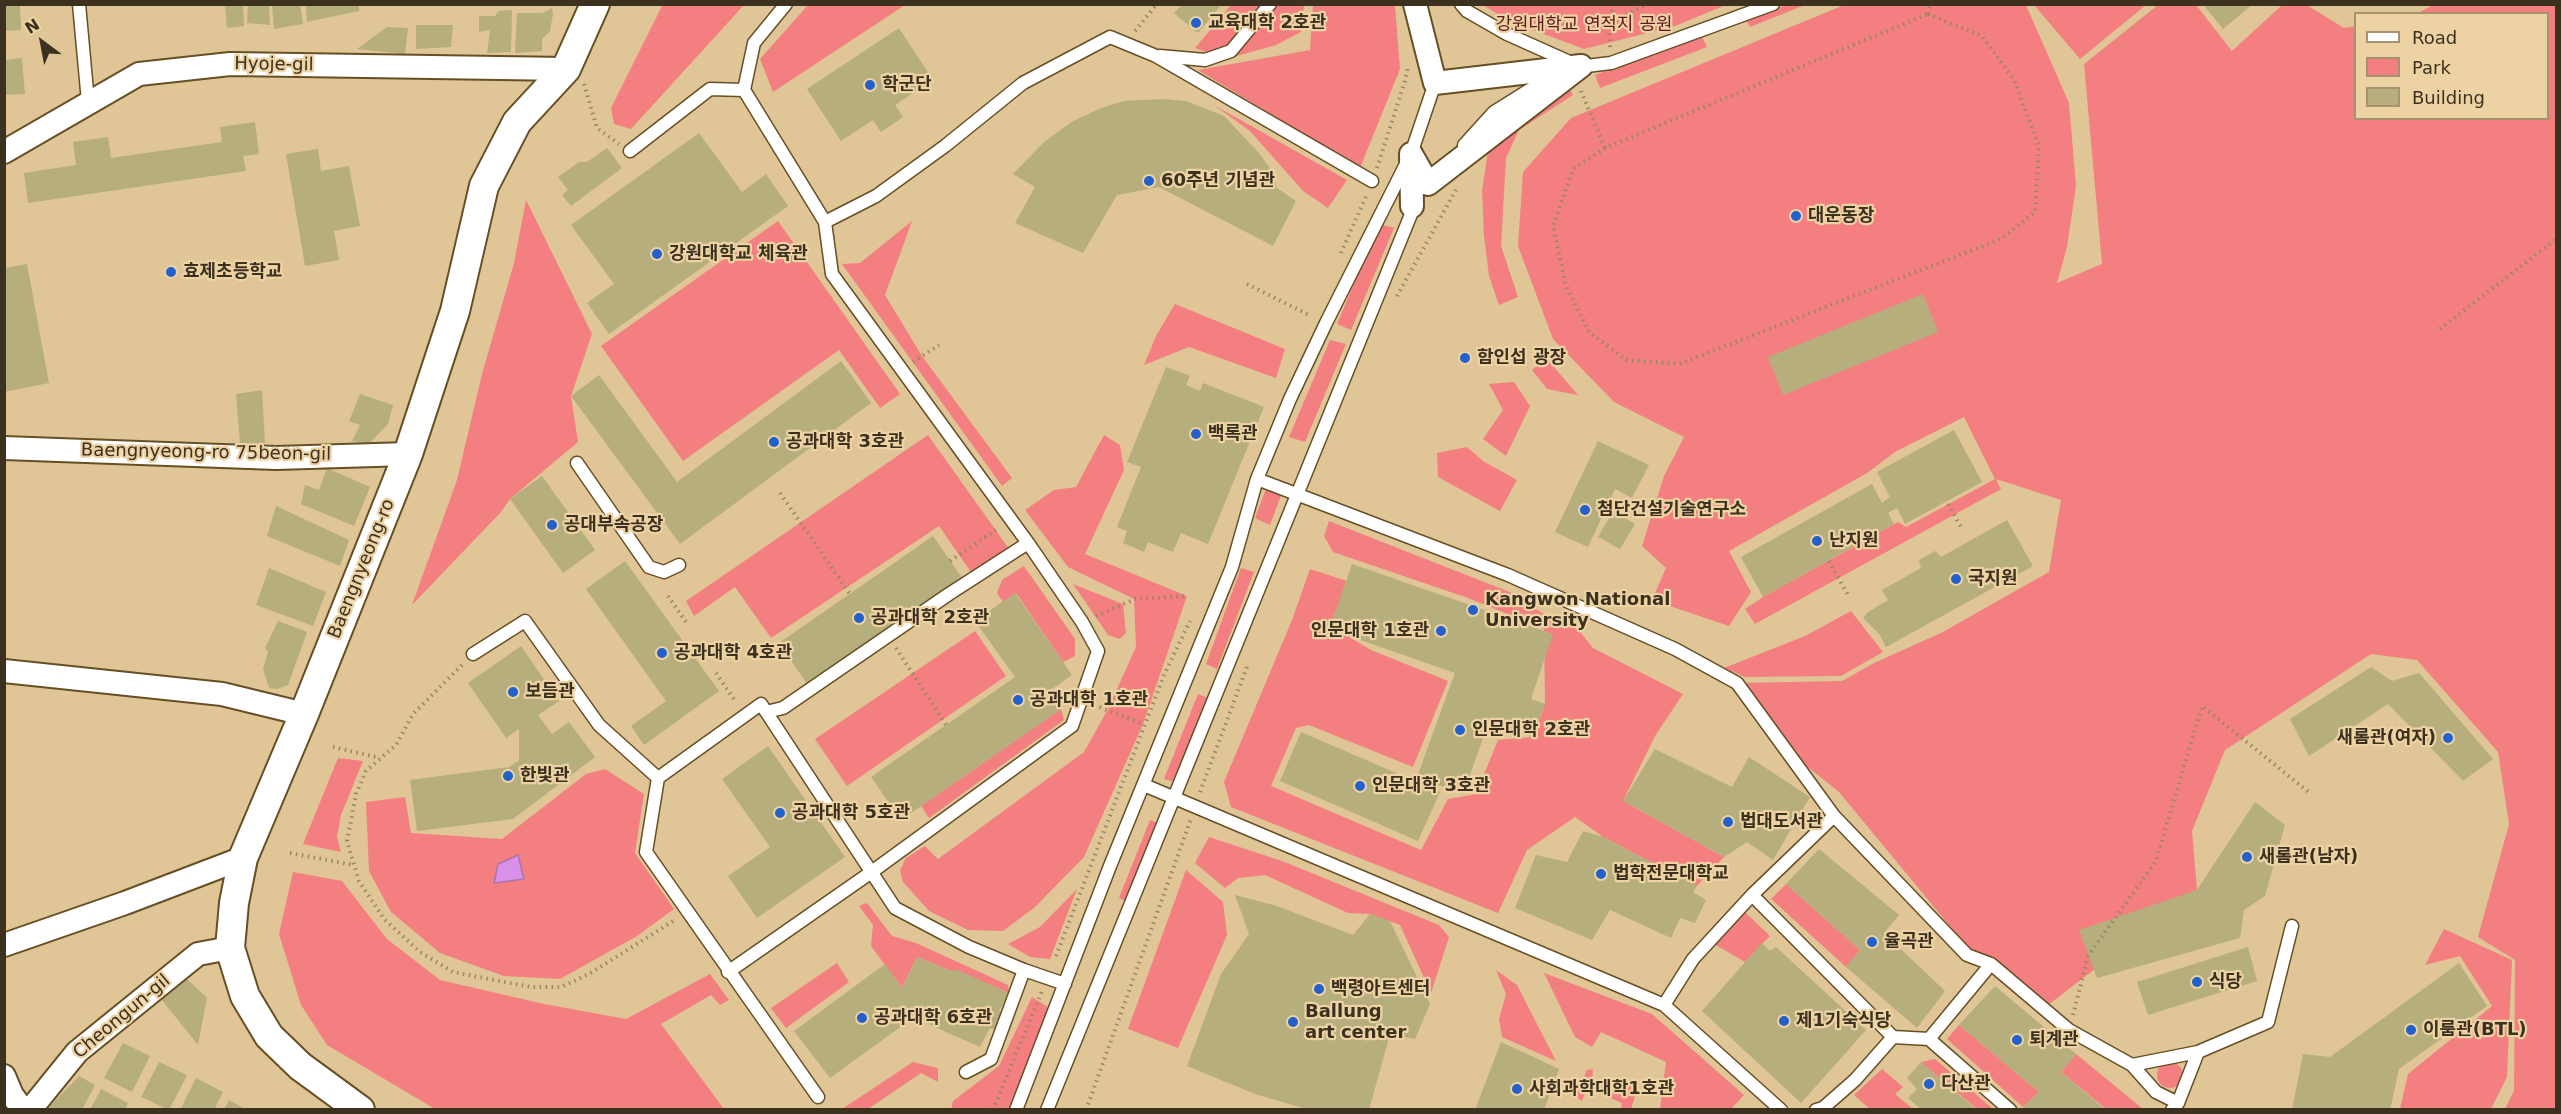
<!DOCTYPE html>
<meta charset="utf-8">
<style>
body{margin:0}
#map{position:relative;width:2561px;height:1114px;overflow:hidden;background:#e0c597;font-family:"DejaVu Sans",sans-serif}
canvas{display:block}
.frame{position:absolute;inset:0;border:6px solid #3c311f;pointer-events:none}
.legend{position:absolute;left:2354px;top:12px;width:195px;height:108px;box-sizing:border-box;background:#edd2a4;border:2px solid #a6926f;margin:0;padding:8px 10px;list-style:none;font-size:18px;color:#3c311f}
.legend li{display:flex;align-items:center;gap:12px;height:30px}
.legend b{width:30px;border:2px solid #a6926f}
.north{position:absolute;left:12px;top:12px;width:60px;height:60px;-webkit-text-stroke:4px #edd2a4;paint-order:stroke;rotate:328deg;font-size:16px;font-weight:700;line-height:24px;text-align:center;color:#3c311f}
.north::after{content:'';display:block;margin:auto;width:21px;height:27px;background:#3c311f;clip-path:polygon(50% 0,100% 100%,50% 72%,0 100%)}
</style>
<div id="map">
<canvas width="2561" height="1114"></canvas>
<div class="frame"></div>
<ul class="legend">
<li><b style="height:8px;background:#fff"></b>Road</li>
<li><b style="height:16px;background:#f47f80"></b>Park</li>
<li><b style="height:16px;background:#b6ae7d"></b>Building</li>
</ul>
<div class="north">N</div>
</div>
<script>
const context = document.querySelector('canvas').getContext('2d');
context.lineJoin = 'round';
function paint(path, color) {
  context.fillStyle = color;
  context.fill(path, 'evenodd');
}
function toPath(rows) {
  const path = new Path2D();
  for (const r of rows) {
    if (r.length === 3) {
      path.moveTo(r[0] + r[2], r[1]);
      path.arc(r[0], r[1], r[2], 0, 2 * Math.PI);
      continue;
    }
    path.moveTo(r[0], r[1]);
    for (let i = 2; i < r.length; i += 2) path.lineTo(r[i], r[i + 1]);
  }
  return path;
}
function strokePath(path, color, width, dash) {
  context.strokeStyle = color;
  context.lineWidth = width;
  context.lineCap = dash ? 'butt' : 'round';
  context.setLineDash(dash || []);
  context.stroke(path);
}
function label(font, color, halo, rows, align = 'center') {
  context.font = font + ' "DejaVu Sans","Noto Sans KR",sans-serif';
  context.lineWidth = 4.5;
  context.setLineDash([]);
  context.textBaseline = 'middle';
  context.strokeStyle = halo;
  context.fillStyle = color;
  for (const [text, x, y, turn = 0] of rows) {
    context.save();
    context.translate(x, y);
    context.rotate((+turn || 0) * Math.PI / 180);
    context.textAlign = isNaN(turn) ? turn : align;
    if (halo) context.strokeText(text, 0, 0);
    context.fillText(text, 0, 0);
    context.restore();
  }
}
const green = toPath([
 [663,4,744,5,631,129,614,124,611,108],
 [809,4,905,4,905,5,773,92,760,59],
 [1231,5,1304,5,1301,32,1276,45,1226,59,1195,48],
 [1313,5,1395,5,1400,69,1360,168,1198,70,1310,50],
 [1483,5,1483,4,1726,5,1675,26,1584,49,1509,21],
 [1786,5,1805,5,1750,27,1746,20],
 [1844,5,2026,5,2069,103,2076,186,2067,247,2057,283,2102,264,2084,64,2158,5,2196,5,2232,51,2282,5,2307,5,2344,28,2355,26,2356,118,2548,118,2548,14,2418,13,2433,5,2556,5,2556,1109,2505,1109,2514,1091,2515,960,2478,937,2509,824,2498,752,2417,660,2371,654,2225,750,2192,831,2197,890,2043,1009,1977,959,1839,792,1789,752,1737,683,1842,681,1874,663,1941,633,2049,572,2061,500,1996,479,2001,489,1755,624,1745,609,1763,597,1898,522,1906,527,1995,479,1964,417,1895,452,1867,473,1729,551,1751,592,1729,626,1652,600,1666,568,1642,546,1664,476,1684,437,1614,402,1553,339,1518,246,1523,172,1571,118],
 [2034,5,2146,5,2080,59],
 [1701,35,1707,47,1600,88,1595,75],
 [1565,81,1573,95,1519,130,1506,158,1501,246,1518,297,1499,305,1489,276,1484,236,1482,191,1489,144],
 [1214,105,1347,180,1328,208,1303,191,1250,131],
 [526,200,592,334,571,396,578,442,510,499,501,512,412,605,457,480,482,374,514,263],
 [778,221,900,394,880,408,839,350,683,461,601,346],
 [912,221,885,295,922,356,1012,478,1002,486,842,264,860,263],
 [1379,224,1394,228,1351,330,1337,324],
 [1175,304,1285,349,1276,378,1189,347,1144,365,1156,336],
 [1330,340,1346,344,1305,442,1289,437],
 [1546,358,1578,395,1547,389,1532,370],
 [1514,382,1530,406,1506,456,1483,439,1503,410,1489,384],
 [928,435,1012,553,975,578,939,526,771,638,735,587,694,616,686,601],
 [1104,435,1120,445,1124,470,1085,554,1187,596,1143,724,1084,857,1035,907,1003,931,968,930,929,911,903,882,900,870,906,858,925,846,938,859,1084,752,1108,709,1136,647,1134,599,1068,567,1025,510,1054,490,1076,487],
 [1467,447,1483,461,1517,480,1500,511,1438,477,1437,453],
 [1266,489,1282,493,1270,525,1255,518],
 [1329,521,1512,593,1542,613,1577,628,1593,648,1683,694,1655,736,1623,801,1724,857,1697,886,1603,837,1575,817,1527,850,1498,913,1231,807,1224,782,1292,620,1310,569,1347,581,1336,629,1371,650,1448,681,1413,767,1309,725,1296,728,1271,786,1421,850,1448,799,1476,794,1498,740,1533,737,1545,704,1544,629,1468,598,1333,552,1324,536],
 [1024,566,1075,639,1075,656,1063,662,1016,593,1003,602,997,593,1002,580],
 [1241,568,1254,572,1217,669,1206,664],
 [1073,584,1123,604,1126,633,1120,639,1108,635],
 [1851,611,1883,652,1841,676,1745,677,1724,668,1805,636],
 [975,631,1006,676,847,786,815,739],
 [1198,694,1208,698,1175,782,1164,779],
 [1061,709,1064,720,929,818,921,806],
 [338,758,363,761,341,815,337,837,341,852,303,844],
 [605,769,644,794,635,853,674,909,637,936,560,979,504,976,440,953,391,912,369,871,366,802,405,797,411,833,502,839,586,774],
 [1150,820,1163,825,1132,904,1119,898],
 [1209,837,1282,861,1439,925,1449,937,1431,993,1400,925,1370,914,1348,913,1265,875,1238,878,1225,888,1195,863],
 [1186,870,1223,902,1227,935,1178,1048,1128,1029],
 [293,872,342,881,387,939,440,980,544,1004,626,1019,710,974,729,1000,720,1005,711,995,661,1024,724,1109,435,1109,327,1045,301,1005,279,934],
 [1786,884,1860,950,1846,967,1771,899],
 [1077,889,1050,959,1030,957,1008,944,1040,927],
 [867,903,892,936,916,943,1008,985,1009,993,955,970,951,971,917,957,902,988,871,946,873,925,859,906],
 [1745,912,1770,936,1745,962,1714,944],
 [2444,929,2512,960,2507,1077,2491,1109,2400,1109,2408,1074,2492,1006,2460,956,2425,965],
 [837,963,849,982,786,1028,771,1008],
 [1496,970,1517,985,1556,1061,1502,1037,1499,1019,1506,994],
 [1544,973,1652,1014,1744,1095,1731,1109,1660,1109,1666,1062,1601,1032,1592,1047,1575,1037],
 [1032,997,1051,1009,1014,1109,951,1110,953,1101,999,1066],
 [1959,1025,2039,1092,2023,1107,1947,1039],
 [2076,1054,2143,1109,2106,1109,2061,1072],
 [1935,1059,1993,1109,1977,1109,1921,1062],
 [2170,1075,13],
 [913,1062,938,1068,938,1082,921,1073,868,1109,842,1109],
 [1593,1069,1592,1080,1624,1096,1630,1085,1638,1086,1631,1109,1621,1109,1622,1103,1587,1088,1582,1101,1576,1097,1587,1070],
 [1882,1069,1903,1087,1895,1094,1913,1109,1870,1109,1854,1095]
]);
const water = toPath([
 [518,855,524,879,494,883,498,864,518,855]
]);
const building = toPath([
 [4,4,20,4,21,30,4,31],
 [225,4,243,4,244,26,227,28],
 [272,4,300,4,303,24,274,29],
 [306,4,359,4,359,11,307,22],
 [2208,4,2253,4,2223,29,2205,7],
 [248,5,269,5,270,25,247,23],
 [1182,5,1221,5,1198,33,1174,13],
 [552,8,553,14,550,31,542,39,542,51,515,53,517,13,543,13],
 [512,10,511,52,487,53,490,30,479,32,479,16,495,16,499,11],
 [416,25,453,25,451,47,416,49],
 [387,27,408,28,405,54,357,49],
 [899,28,933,80,895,105,903,117,881,132,873,120,841,141,807,89],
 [22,58,25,94,4,95,4,60],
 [1164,99,1186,101,1224,116,1259,153,1271,170,1277,188,1296,201,1273,246,1159,187,1117,195,1083,253,1015,223,1035,187,1013,174,1044,142,1073,121,1104,107,1124,101],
 [255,122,259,154,243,156,246,171,28,203,24,173,76,165,73,142,108,137,111,158,222,142,220,127],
 [699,133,742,192,766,174,788,206,609,334,587,303,614,284,571,225],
 [607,148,622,168,571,206,562,195,568,190,558,177,579,162,587,162],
 [318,149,321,171,349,166,360,226,334,231,339,260,305,266,286,154],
 [27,264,49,383,4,392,4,268],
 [1923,294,1938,332,1783,395,1768,357],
 [841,361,871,403,680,544,571,396,599,375,677,482],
 [1166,367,1190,376,1186,385,1200,391,1203,383,1264,407,1208,544,1181,533,1173,552,1148,542,1144,552,1123,543,1127,531,1117,527,1141,467,1127,462],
 [262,390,265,443,240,444,236,394],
 [360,394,393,405,388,424,369,444,352,441,360,425,349,421],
 [1954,430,1982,482,1905,524,1897,508,1888,513,1894,524,1763,597,1741,557,1872,484,1882,503,1890,497,1877,472],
 [1598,441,1649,465,1632,498,1615,489,1588,547,1555,532],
 [327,468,370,487,354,526,301,504,305,485,319,490],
 [542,476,595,550,563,573,510,499],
 [276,506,349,540,340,566,267,536],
 [1613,511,1635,524,1620,549,1598,537],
 [2007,520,2033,566,1886,647,1880,635,1863,618,1868,612,1888,600,1882,590,1921,568,1919,560,1935,551,1941,557],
 [933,536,962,578,808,685,779,643],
 [625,561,719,691,644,745,631,726,666,701,586,589],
 [1352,564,1553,634,1531,699,1545,704,1532,737,1489,722,1463,794,1417,777,1455,673,1329,629],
 [269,568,326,592,313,626,256,605],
 [1015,593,1072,675,1048,692,1061,709,901,820,871,777,1015,677,975,621],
 [278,621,307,632,288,685,277,689,269,688,263,669,268,652,265,648],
 [521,646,559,701,538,715,552,734,569,722,595,757,513,819,417,831,410,780,509,767,519,760,519,729,506,738,468,683],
 [2371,667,2392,681,2419,673,2493,759,2463,781,2388,704,2309,756,2290,719],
 [1301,732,1440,792,1418,841,1280,781],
 [768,746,845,857,757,918,728,876,770,847,722,779],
 [1655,749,1732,787,1749,757,1810,797,1773,860,1747,842,1724,857,1623,801],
 [2255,802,2285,825,2265,896,2244,910,2240,938,2097,978,2079,930,2197,890],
 [1583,831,1603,837,1697,886,1693,892,1706,900,1695,923,1680,918,1671,938,1610,910,1592,940,1515,908,1536,855,1567,862],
 [1819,849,1899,915,1884,933,1945,991,1917,1028,1846,967,1860,950,1786,884],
 [1235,895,1277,906,1353,935,1370,914,1390,921,1430,1004,1415,1039,1390,1034,1369,1110,1310,1110,1255,1094,1187,1066,1221,974,1249,934],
 [1762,943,1770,951,1776,947,1866,1030,1801,1103,1702,1011],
 [2248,947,2257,981,2148,1015,2137,982],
 [917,957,951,971,955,969,1009,993,999,1011,1005,1013,997,1030,990,1028,980,1047,926,1023,921,1012,830,1078,794,1031,885,964,902,988],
 [2459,963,2487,1006,2399,1069,2390,1110,2292,1110,2303,1054,2330,1057],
 [187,979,207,998,198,1045,161,999],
 [1995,986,2076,1054,2061,1072,2106,1110,2026,1110,2023,1107,2039,1092,1959,1025],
 [1501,1042,1559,1069,1544,1110,1475,1110],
 [123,1043,150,1056,132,1092,104,1078],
 [159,1062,187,1075,169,1110,141,1097],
 [1921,1062,1977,1110,1922,1110,1908,1098,1917,1089,1907,1078],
 [79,1076,95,1085,82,1110,54,1110,49,1107],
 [196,1078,223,1092,214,1110,180,1110],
 [101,1089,128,1103,125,1110,90,1110],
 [229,1100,247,1110,224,1110]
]);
const path = toPath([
 [1928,14,1982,36,2014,80,2039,146,2035,212,2001,239,1679,364,1626,360,1589,332,1566,286,1553,226,1573,169,1605,148,1928,14],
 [1928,14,1930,4],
 [1610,23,1647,4],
 [1135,31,1157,4],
 [1610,47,1609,23,1613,4],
 [584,84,597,128,619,144],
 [1581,91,1605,148],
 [1377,168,1405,81,1408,66],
 [1341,253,1367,194],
 [1247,284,1311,316],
 [1397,296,1456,190],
 [2440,329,2556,239],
 [913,362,939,345],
 [780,493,850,594],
 [1948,504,1961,527],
 [950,561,999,528],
 [1829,561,1848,595],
 [668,596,686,622],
 [1096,616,1135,599,1187,596],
 [896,648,946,725],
 [462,665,413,714,396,745,366,771,356,794,347,841,359,881,384,919,420,952,453,972,531,987,561,987,589,974,675,920],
 [716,673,736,702],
 [1094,705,1143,724],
 [333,747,380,758],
 [1200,792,1247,667],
 [290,853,354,865],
 [1056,956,1164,675,1190,621],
 [2073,1015,2088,956,2156,861,2202,706,2311,794],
 [993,1110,1042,991],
 [1086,1110,1191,819]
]);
const service = toPath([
 [79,4,88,102],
 [1461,4,1467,11,1507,34,1574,64],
 [1160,56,1205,60,1231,51,1270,4],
 [1578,67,1611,63,1773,4],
 [1464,145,1494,112,1553,75],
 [630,151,710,89,744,90],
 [825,222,876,196,945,146,1023,83,1110,37,1156,56,1372,181],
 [577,463,649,567,664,572,679,565],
 [1257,479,1508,575,1675,649,1737,683,1834,816,1967,955,1991,964,2069,1030,2132,1065,2156,1092,2178,1103],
 [473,654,525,621,599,725,658,778],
 [766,712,783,708,949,594,1028,543],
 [1144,785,1664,1005,1781,1110],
 [1752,895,1893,1037,1929,1039,2010,1110],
 [728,972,873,871,1072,726,1098,651,1082,622,1028,543,832,274,825,222,744,90,754,43,786,4],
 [1664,1005,1693,959,1752,895,1834,816],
 [1929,1039,1991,964],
 [2132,1065,2198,1052,2268,1022,2292,926],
 [966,1072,991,1059,1024,970],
 [818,1097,646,852,658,778,761,704,895,908,969,947,1024,970,1065,984],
 [1016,1110,1110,866,1232,567,1257,479,1290,399,1326,323,1411,154,1435,83,1434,78],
 [1047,1110,1416,202],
 [1816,1110,1823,1108,1855,1080,1893,1037],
 [2172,1110,2178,1103,2198,1052]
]);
const minor = toPath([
 [4,152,139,74,230,64,566,69],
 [1412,206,1411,154,1428,184,1581,66,1435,83,1415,4],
 [4,448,276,458,408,454],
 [4,671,222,694,304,714],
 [4,945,125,903,243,858],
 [4,1076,12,1095,23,1110],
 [30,1110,77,1052,198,954,230,948]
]);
const tertiary = toPath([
 [360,1110,300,1066,269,1036,245,996,230,948,234,903,243,858,304,714,408,454,455,311,484,186,517,122,566,69,595,4]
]);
const markers = [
 [1196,23,6,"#2260cc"],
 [870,85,6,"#2260cc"],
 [1149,181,6,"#2260cc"],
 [1796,216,6,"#2260cc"],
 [657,254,6,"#2260cc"],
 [171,272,6,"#2260cc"],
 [1465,358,6,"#2260cc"],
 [1196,434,6,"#2260cc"],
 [774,442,6,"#2260cc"],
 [1585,510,6,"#2260cc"],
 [552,525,6,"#2260cc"],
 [1817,541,6,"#2260cc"],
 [1956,579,6,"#2260cc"],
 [1473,610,6,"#2260cc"],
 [859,618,6,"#2260cc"],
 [1441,631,6,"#2260cc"],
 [662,653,6,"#2260cc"],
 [513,692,6,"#2260cc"],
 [1018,700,6,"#2260cc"],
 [1460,730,6,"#2260cc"],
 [2448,738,6,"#2260cc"],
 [508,776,6,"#2260cc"],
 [1360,786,6,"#2260cc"],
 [780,813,6,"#2260cc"],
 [1728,822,6,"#2260cc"],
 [2247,857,6,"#2260cc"],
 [1601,874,6,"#2260cc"],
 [1872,942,6,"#2260cc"],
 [2197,982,6,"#2260cc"],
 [1319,989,6,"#2260cc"],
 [862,1018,6,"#2260cc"],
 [1784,1021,6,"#2260cc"],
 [1293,1022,6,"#2260cc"],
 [2411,1030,6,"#2260cc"],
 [2017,1040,6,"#2260cc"],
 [1929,1084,6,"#2260cc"],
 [1517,1089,6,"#2260cc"]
];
const poiNames = [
 ["교육대학 2호관",1208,23],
 ["학군단",882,85],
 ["60주년 기념관",1161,181],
 ["대운동장",1808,216],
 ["강원대학교 체육관",669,254],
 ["효제초등학교",183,272],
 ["함인섭 광장",1477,358],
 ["백록관",1208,434],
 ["공과대학 3호관",786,442],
 ["첨단건설기술연구소",1597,510],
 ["공대부속공장",564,525],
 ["난지원",1829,541],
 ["국지원",1968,579],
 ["Kangwon National",1485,600],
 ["University",1485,621],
 ["공과대학 2호관",871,618],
 ["인문대학 1호관",1429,631,"right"],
 ["공과대학 4호관",674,653],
 ["보듬관",525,692],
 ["공과대학 1호관",1030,700],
 ["인문대학 2호관",1472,730],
 ["새롬관(여자)",2436,738,"right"],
 ["한빛관",520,776],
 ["인문대학 3호관",1372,786],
 ["공과대학 5호관",792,813],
 ["법대도서관",1740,822],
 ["새롬관(남자)",2259,857],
 ["법학전문대학교",1613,874],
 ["율곡관",1884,942],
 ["식당",2209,982],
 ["백령아트센터",1331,989],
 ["Ballung",1305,1012],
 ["art center",1305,1033],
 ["공과대학 6호관",874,1018],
 ["제1기숙식당",1796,1021],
 ["이룸관(BTL)",2423,1030],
 ["퇴계관",2029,1040],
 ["다산관",1941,1084],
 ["사회과학대학1호관",1529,1089]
];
const parkNames = [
 ["강원대학교 연적지 공원",1584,25]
];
const streetNames = [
 ["Hyoje-gil",274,65,1],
 ["Baengnyeong-ro 75beon-gil",206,453,1],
 ["Baengnyeong-ro",362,569,-68],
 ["Cheongun-gil",122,1017,-40]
];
paint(green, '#f47f80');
paint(water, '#d990e8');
strokePath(water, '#aa74ac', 1.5);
paint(building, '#b6ae7d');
strokePath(service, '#664f24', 15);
strokePath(minor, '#664f24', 26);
strokePath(tertiary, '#664f24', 32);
strokePath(path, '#9a8664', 4, [1.5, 4.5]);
strokePath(service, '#fff', 12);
strokePath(minor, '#fff', 22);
strokePath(tertiary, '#fff', 28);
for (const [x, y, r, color] of markers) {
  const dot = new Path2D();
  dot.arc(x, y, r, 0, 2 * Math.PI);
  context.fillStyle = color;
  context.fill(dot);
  strokePath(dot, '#edd2a4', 2);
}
label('bold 18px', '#3c311f', '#edd2a4', poiNames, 'left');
label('18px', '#62191e', '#edd2a4', parkNames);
label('18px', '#3c311f', '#edd2a4', streetNames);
</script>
